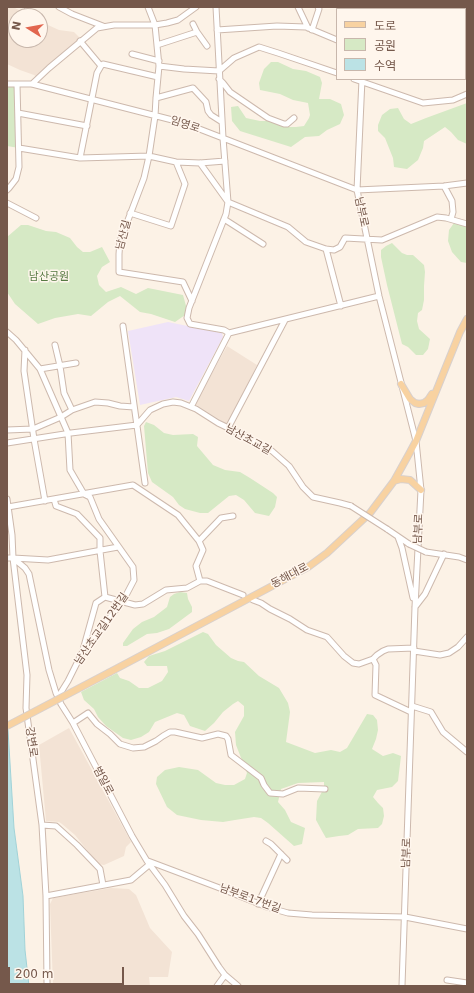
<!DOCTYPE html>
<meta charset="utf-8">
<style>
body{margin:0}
#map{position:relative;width:474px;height:993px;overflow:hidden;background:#fcf2e6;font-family:"DejaVu Sans","Noto Sans KR",sans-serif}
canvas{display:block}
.frame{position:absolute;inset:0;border:8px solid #75584b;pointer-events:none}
.legend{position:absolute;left:336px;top:8px;width:130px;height:72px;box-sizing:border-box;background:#fff6ed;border:1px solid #c8b7ac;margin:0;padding:5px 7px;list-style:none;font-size:12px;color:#75584b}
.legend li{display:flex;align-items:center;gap:8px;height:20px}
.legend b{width:20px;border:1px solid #c8b7ac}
.north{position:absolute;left:8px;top:8px;width:40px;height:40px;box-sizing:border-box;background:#fff6ed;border:1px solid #c8b7ac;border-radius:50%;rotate:281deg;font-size:11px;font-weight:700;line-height:16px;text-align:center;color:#75584b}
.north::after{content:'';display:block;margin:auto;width:14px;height:18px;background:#e2664f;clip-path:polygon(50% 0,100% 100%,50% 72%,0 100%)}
.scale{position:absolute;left:8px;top:967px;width:116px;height:18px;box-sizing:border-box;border:2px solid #75584b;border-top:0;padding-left:5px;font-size:12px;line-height:14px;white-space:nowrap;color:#75584b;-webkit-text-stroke:3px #fff6ed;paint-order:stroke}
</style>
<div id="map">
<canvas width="474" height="993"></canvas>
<div class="frame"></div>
<ul class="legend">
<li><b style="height:5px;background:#f8d2a1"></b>도로</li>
<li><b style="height:11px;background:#d6e9c5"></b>공원</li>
<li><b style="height:11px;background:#bbe2e5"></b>수역</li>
</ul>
<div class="north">N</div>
<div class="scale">200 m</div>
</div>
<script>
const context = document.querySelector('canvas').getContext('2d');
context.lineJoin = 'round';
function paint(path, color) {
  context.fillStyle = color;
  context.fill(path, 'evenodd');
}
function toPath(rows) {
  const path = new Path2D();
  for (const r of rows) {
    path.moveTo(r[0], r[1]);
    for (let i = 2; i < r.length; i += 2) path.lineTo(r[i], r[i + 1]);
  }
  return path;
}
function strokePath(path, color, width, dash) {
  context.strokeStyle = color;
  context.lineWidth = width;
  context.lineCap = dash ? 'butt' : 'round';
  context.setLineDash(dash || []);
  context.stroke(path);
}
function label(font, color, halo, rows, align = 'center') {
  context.font = font + ' "DejaVu Sans","Noto Sans KR",sans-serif';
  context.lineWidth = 3;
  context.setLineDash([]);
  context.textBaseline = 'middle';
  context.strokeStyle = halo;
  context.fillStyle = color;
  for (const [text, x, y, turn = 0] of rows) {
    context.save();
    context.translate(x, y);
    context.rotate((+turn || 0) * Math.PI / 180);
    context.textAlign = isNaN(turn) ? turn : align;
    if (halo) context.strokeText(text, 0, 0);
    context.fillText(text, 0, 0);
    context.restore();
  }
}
const residential = toPath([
 [7,7,13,7,23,12,25,16,16,16,16,40,40,40,40,26,48,25,59,30,74,32,82,40,38,78,34,75,20,70,7,64],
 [227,346,257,365,228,425,195,404],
 [69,728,131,842,126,847,124,856,104,865,98,864,75,835,62,824,59,822,46,821,39,745],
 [111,888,129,889,136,895,150,928,172,952,168,977,149,977,150,986,53,986,50,904,53,898]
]);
const education = toPath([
 [423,7,467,7,467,51,465,50,465,9,423,9],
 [168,322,222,333,223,337,189,401,176,397,140,405,128,331]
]);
const green = toPath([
 [271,62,278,62,293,69,306,71,320,77,322,83,319,99,330,99,341,104,344,115,340,124,327,130,319,136,305,137,291,147,240,131,232,121,231,107,238,106,246,118,260,121,273,121,286,127,296,127,304,126,309,118,310,115,308,103,293,100,280,94,260,90,259,83,264,69],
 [7,84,17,84,19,148,7,146],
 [467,103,467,144,458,140,451,132,445,127,424,141,423,148,418,160,407,169,394,167,393,158,385,138,378,131,378,125,382,115,390,109,398,108,404,119,411,124,426,118],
 [454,223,467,227,467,263,461,262,452,252,448,241,449,230],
 [21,225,28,225,46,231,56,232,70,238,77,247,83,252,90,252,102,247,110,262,102,267,97,276,99,285,106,292,121,287,136,294,148,288,183,295,188,313,175,322,151,314,140,312,120,296,108,302,91,316,78,314,55,318,38,324,15,304,7,292,7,237],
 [392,243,402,253,407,255,413,255,424,265,425,272,424,286,424,300,422,310,418,313,417,321,419,329,430,339,428,349,423,355,416,355,408,347,402,344,387,285,381,257,381,250,386,246],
 [146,422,154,425,164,433,173,435,193,434,198,437,197,446,213,465,225,470,240,472,250,478,273,493,277,497,275,507,269,516,255,513,244,500,236,495,229,496,208,513,200,513,185,509,179,505,173,497,152,482,148,473,144,426],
 [180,592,187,593,188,599,192,607,192,612,169,629,157,633,147,634,127,646,123,646,123,643,133,629,142,622,154,617,167,607,170,597,174,594],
 [203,632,208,634,216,645,231,658,238,661,244,662,259,676,279,688,288,703,290,712,286,742,315,753,331,750,340,752,347,748,367,714,373,715,377,720,378,730,376,739,372,749,383,756,393,753,401,756,398,781,392,787,377,790,373,797,378,803,383,808,384,816,382,824,378,828,358,829,348,835,339,836,326,838,322,831,316,820,317,801,324,788,324,782,298,783,281,789,278,802,285,810,291,822,305,828,302,844,294,846,268,823,261,818,254,817,235,820,223,822,201,820,177,815,167,807,156,784,157,777,165,770,179,767,198,770,216,783,225,785,234,785,245,779,247,773,236,745,235,732,244,716,244,706,238,701,233,704,223,712,214,723,205,731,190,726,184,715,177,713,155,722,149,732,141,737,131,740,123,738,106,726,98,717,94,709,84,700,81,692,117,673,120,678,129,681,139,688,148,688,162,681,168,672,167,666,147,666,144,662,149,656,165,651]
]);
const water = toPath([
 [7,714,14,828,23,896,25,950,29,986,7,986,7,714]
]);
const minor = toPath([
 [59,7,72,14,103,26],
 [148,7,155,25,159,66,156,98,155,116,149,156,144,178,120,241,119,254,119,272,183,282,192,301],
 [216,7,223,138,228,202,226,214,189,308,187,318,190,324,224,330,229,333],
 [298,7,308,28],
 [360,7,360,9],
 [365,9,365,7],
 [27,12,28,7],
 [193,24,197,32],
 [217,30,277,26,306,27,337,40],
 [312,30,319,9,318,7],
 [80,41,101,66],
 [157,45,197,32,207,46],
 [132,54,159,61],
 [159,66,184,69,219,71,234,58,259,47,278,53,337,73],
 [219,79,223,83,230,92,268,118,284,124,287,124,294,118],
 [354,79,423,103,453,100,467,94],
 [362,79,357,190,379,296,416,441,421,490,415,607,402,986],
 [7,84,32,84,184,123,357,190,444,186,467,183],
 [32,84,49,68,97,28,114,25,155,25,167,23,178,20,196,7],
 [156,98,193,88,206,102,208,111,211,115,222,122],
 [18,113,87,126],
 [19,148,80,158,149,156,176,162,200,163,225,161],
 [80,158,97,73,101,66,103,64,158,77],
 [200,163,228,202,288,227,306,242,326,249,334,250,340,247,345,238,382,240,437,217,446,218,467,224],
 [444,186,452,201,453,212,451,219],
 [7,190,9,188,16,179,19,167,17,84],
 [7,203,36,218],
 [130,213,171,226,185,184,176,162],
 [224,219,263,244],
 [326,249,341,306],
 [123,326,145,483],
 [7,332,16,340,40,369,68,433,70,470,84,494,90,497,99,519,133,567,134,580,123,601,82,653,68,681,58,697],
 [55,345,60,366,64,393,72,410],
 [25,350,24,371,34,439,45,501],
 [40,369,76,363],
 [191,407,229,333,379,296],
 [228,428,285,320],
 [7,430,33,429,61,417,72,410,95,402,108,403,120,406,134,407],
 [7,443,71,433,137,425,150,410,163,404,173,402,181,403,196,409,218,423,247,437,272,451,289,466,303,487,313,497,340,503,351,506],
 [7,499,12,535,13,558,27,675,26,708,42,825,46,896,47,983,48,986],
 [54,499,56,506,77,514,100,538,100,551,105,597],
 [8,507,133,485,178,515,199,541,203,550,196,566,200,581],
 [387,529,409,544],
 [398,537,402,548,413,598],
 [199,541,221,518,233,516],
 [426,552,459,557,467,560],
 [7,558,13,558,25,568,29,574,49,670,56,693,61,704,73,723,132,836,147,861,165,885,184,916,198,934,219,967,225,975,238,986],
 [13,558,48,560,118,547],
 [253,600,261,603,270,609,290,619,307,630,327,637,344,656,353,663,359,664,373,659,377,655,383,651,388,649,414,648],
 [415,607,425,594,444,554],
 [83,650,96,603,105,597,135,605,143,604,166,590,187,588,200,581,207,581,243,595],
 [414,651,440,655,449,653,458,647,467,637],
 [373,659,376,665,375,695,411,712],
 [412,706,431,712,443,732,467,752],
 [73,723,88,713,97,724,110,734,120,744,133,748,144,747,156,741,163,736,170,732,175,732,202,738,218,734,226,736,228,739,231,755,261,778,264,785,270,793,283,794,298,788,325,789],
 [42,825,56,826,77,845,100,869,103,885],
 [266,841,271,844,287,860],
 [148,861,217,887,267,907,288,913,312,915,405,917,467,929],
 [46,896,131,880,150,864],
 [258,904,281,854],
 [447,980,467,983],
 [217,986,225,975]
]);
const major = toPath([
 [401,384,410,399,415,403,419,404,424,403,428,400,432,394],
 [394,481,401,479,410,480,421,490],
 [110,672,308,567,327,553,370,513,394,481,409,454,416,441,460,332,467,319]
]);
const minorBridge = toPath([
 [351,506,387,529],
 [409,544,426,552]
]);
const majorBridge = toPath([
 [7,726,110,672]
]);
const streetNames = [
 ["임영로",185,125,18],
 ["남부로",361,212,78],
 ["남산길",124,235,-75],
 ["남산초교길",248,440,29],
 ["남부로",419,529,-87],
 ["동해대로",290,576,-28],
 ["남산초교길12번길",102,629,-55],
 ["강변로",31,742,82],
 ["범일로",103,781,62],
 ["남부로",407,853,-88],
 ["남부로17번길",250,899,20]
];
const parkNames = [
 ["남산공원",49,277]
];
paint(residential, '#f3e3d5');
paint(education, '#efe3f8');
paint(green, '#d6e9c5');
paint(water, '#bbe2e5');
strokePath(water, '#a1d2d7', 1);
strokePath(minor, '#cdb9ad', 7);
strokePath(major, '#d8d0cd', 8);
strokePath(minor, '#fff', 5);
strokePath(major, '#f8d2a1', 6);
strokePath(minorBridge, '#cdb9ad', 7, []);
strokePath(majorBridge, '#d8d0cd', 8, []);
strokePath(minorBridge, '#fff', 5);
strokePath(majorBridge, '#f8d2a1', 6);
label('11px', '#75584b', '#fff6ed', streetNames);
label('11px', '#577a43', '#fff6ed', parkNames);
</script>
